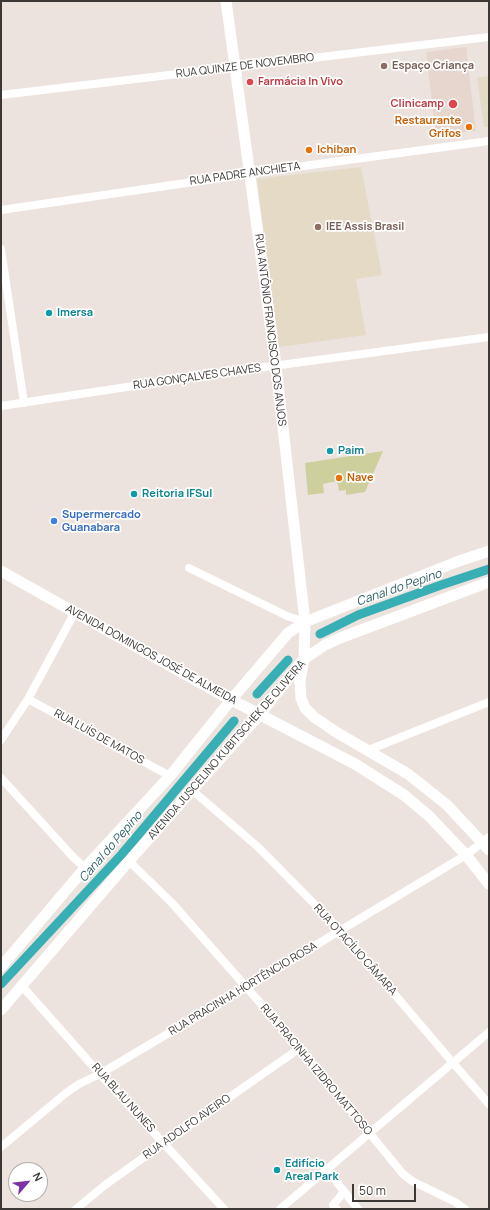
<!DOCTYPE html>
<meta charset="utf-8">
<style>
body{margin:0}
#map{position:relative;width:490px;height:1210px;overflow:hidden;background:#ece3de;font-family:Manrope,sans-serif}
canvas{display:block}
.frame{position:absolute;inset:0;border:2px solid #3c3836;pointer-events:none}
.north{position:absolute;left:8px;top:1162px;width:40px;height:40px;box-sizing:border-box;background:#fff;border:1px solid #b1afaf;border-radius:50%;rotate:62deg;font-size:11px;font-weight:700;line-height:16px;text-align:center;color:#3c3836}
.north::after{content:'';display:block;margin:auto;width:14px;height:18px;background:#7e33a5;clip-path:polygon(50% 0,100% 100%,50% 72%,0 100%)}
.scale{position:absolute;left:352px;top:1184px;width:64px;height:18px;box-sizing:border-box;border:2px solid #3c3836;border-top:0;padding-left:5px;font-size:12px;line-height:14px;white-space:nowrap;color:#3c3836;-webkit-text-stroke:3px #fff;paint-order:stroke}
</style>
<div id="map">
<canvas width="490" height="1210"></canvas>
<div class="frame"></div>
<div class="north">N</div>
<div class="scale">50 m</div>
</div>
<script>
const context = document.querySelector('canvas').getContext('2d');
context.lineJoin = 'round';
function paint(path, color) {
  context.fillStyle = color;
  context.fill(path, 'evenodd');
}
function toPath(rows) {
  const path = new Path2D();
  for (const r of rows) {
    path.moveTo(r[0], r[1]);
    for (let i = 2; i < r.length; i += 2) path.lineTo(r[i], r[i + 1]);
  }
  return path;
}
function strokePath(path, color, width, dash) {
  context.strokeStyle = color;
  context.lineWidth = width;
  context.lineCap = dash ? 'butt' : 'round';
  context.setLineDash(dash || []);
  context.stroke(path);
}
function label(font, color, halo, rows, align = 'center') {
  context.font = font + ' Manrope,sans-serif';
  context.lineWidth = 3.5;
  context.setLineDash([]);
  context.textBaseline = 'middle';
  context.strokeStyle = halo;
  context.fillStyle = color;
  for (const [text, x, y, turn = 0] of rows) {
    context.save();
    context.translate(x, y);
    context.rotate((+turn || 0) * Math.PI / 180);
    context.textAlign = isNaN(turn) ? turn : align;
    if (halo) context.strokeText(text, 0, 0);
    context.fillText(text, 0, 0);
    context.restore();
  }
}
const built = toPath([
 [466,47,476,131,436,135,426,52]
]);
const education = toPath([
 [489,76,489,127,484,127,477,78],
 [361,167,382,275,356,279,366,335,279,347,257,179]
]);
const green = toPath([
 [383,451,365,492,346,495,346,490,339,491,337,481,323,484,324,493,308,495,305,463]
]);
const canal = toPath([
 [320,634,358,615,441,585,489,569],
 [257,694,288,660],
 [1,984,122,854,234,721]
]);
const minor = toPath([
 [1,95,489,37],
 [1,210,296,167,489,141],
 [1,249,24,403],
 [1,406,213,374,489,337],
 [189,568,287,616,305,622],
 [28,699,170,776],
 [1,740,28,699,75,612],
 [366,751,489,702],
 [1,778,74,858,85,868],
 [193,791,258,847,340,930,453,1063,489,1104],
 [129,861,172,903,300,1048,403,1174,412,1181,455,1202,465,1209],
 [22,986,100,1074,224,1209],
 [1,1147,66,1093,79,1084,100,1074,246,987,466,855,489,837],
 [327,1170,358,1209],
 [76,1209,105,1185,164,1143,300,1048],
 [280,1209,489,1032],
 [337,1209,333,1205,344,1192]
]);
const major = toPath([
 [226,1,276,366,305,622,304,659,300,681,301,698,305,708,314,717,336,732,408,774,427,789,447,805,489,850],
 [1,571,222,695,355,764,404,795,429,816,466,855,489,884],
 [1,967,85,868,170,776,231,700,288,633,305,622,459,561,489,551],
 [1,1010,129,861,260,714,304,659,325,645,340,638,489,582]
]);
const markers = [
 [384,66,4,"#8d6e63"],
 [250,82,4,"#e0444e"],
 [453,104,5,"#e0444e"],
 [469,127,4,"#e8710a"],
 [309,150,4,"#e8710a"],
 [318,227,4,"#8d6e63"],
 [49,313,4,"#0f9aa8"],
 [330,451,4,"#0f9aa8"],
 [339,478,4,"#e8710a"],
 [134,494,4,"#0f9aa8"],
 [54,521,4,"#3f7fe0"],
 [277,1170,4,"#0f9aa8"]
];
const streetNames = [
 ["RUA QUINZE DE NOVEMBRO",245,66,-7],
 ["RUA PADRE ANCHIETA",245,174,-8],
 ["RUA ANTÔNIO FRANCISCO DOS ANJOS",270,330,83],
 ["RUA GONÇALVES CHAVES",197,377,-8],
 ["AVENIDA DOMINGOS JOSÉ DE ALMEIDA",151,655,29],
 ["RUA LUÍS DE MATOS",99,737,29],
 ["AVENIDA JUSCELINO KUBITSCHEK DE OLIVEIRA",227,750,-49],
 ["RUA OTACÍLIO CÂMARA",355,950,48],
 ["RUA PRACINHA HORTÊNCIO ROSA",243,989,-31],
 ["RUA PRACINHA IZIDRO MATTOSO",316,1070,50],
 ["RUA BLAU NUNES",123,1098,48],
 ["RUA ADOLFO AVEIRO",187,1127,-35]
];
const educationNames = [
 ["Espaço Criança",392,66],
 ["IEE Assis Brasil",326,227]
];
const healthNames = [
 ["Farmácia In Vivo",258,82],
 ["Clinicamp",444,104,"right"]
];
const foodNames = [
 ["Restaurante",461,121,"right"],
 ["Grifos",461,134,"right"],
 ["Ichiban",317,150],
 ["Nave",347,478]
];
const cultureNames = [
 ["Imersa",57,313],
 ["Paim",338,451],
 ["Reitoria IFSul",142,494],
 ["Edifício",285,1164],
 ["Areal Park",285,1177]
];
const shopNames = [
 ["Supermercado",62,515],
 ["Guanabara",62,528]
];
const waterNames = [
 ["Canal do Pepino",399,588,-19],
 ["Canal do Pepino",111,847,-49]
];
paint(built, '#e7d6ce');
paint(education, '#e4dac5');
paint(green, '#cdd09c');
strokePath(canal, '#37afb4', 9);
strokePath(minor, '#fff', 8);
strokePath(major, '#fff', 11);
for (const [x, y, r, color] of markers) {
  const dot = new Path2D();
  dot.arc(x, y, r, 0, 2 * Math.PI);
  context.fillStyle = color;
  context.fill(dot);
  strokePath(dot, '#fff', 1.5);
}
label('11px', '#3c3836', '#fff', streetNames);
label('bold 11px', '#785e54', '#fff', educationNames, 'left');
label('bold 11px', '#be3a42', '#fff', healthNames, 'left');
label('bold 11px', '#c56008', '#fff', foodNames, 'left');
label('bold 11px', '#0d838f', '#fff', cultureNames, 'left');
label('bold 11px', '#366cbe', '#fff', shopNames, 'left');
label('italic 12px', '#2f6062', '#fff', waterNames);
</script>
